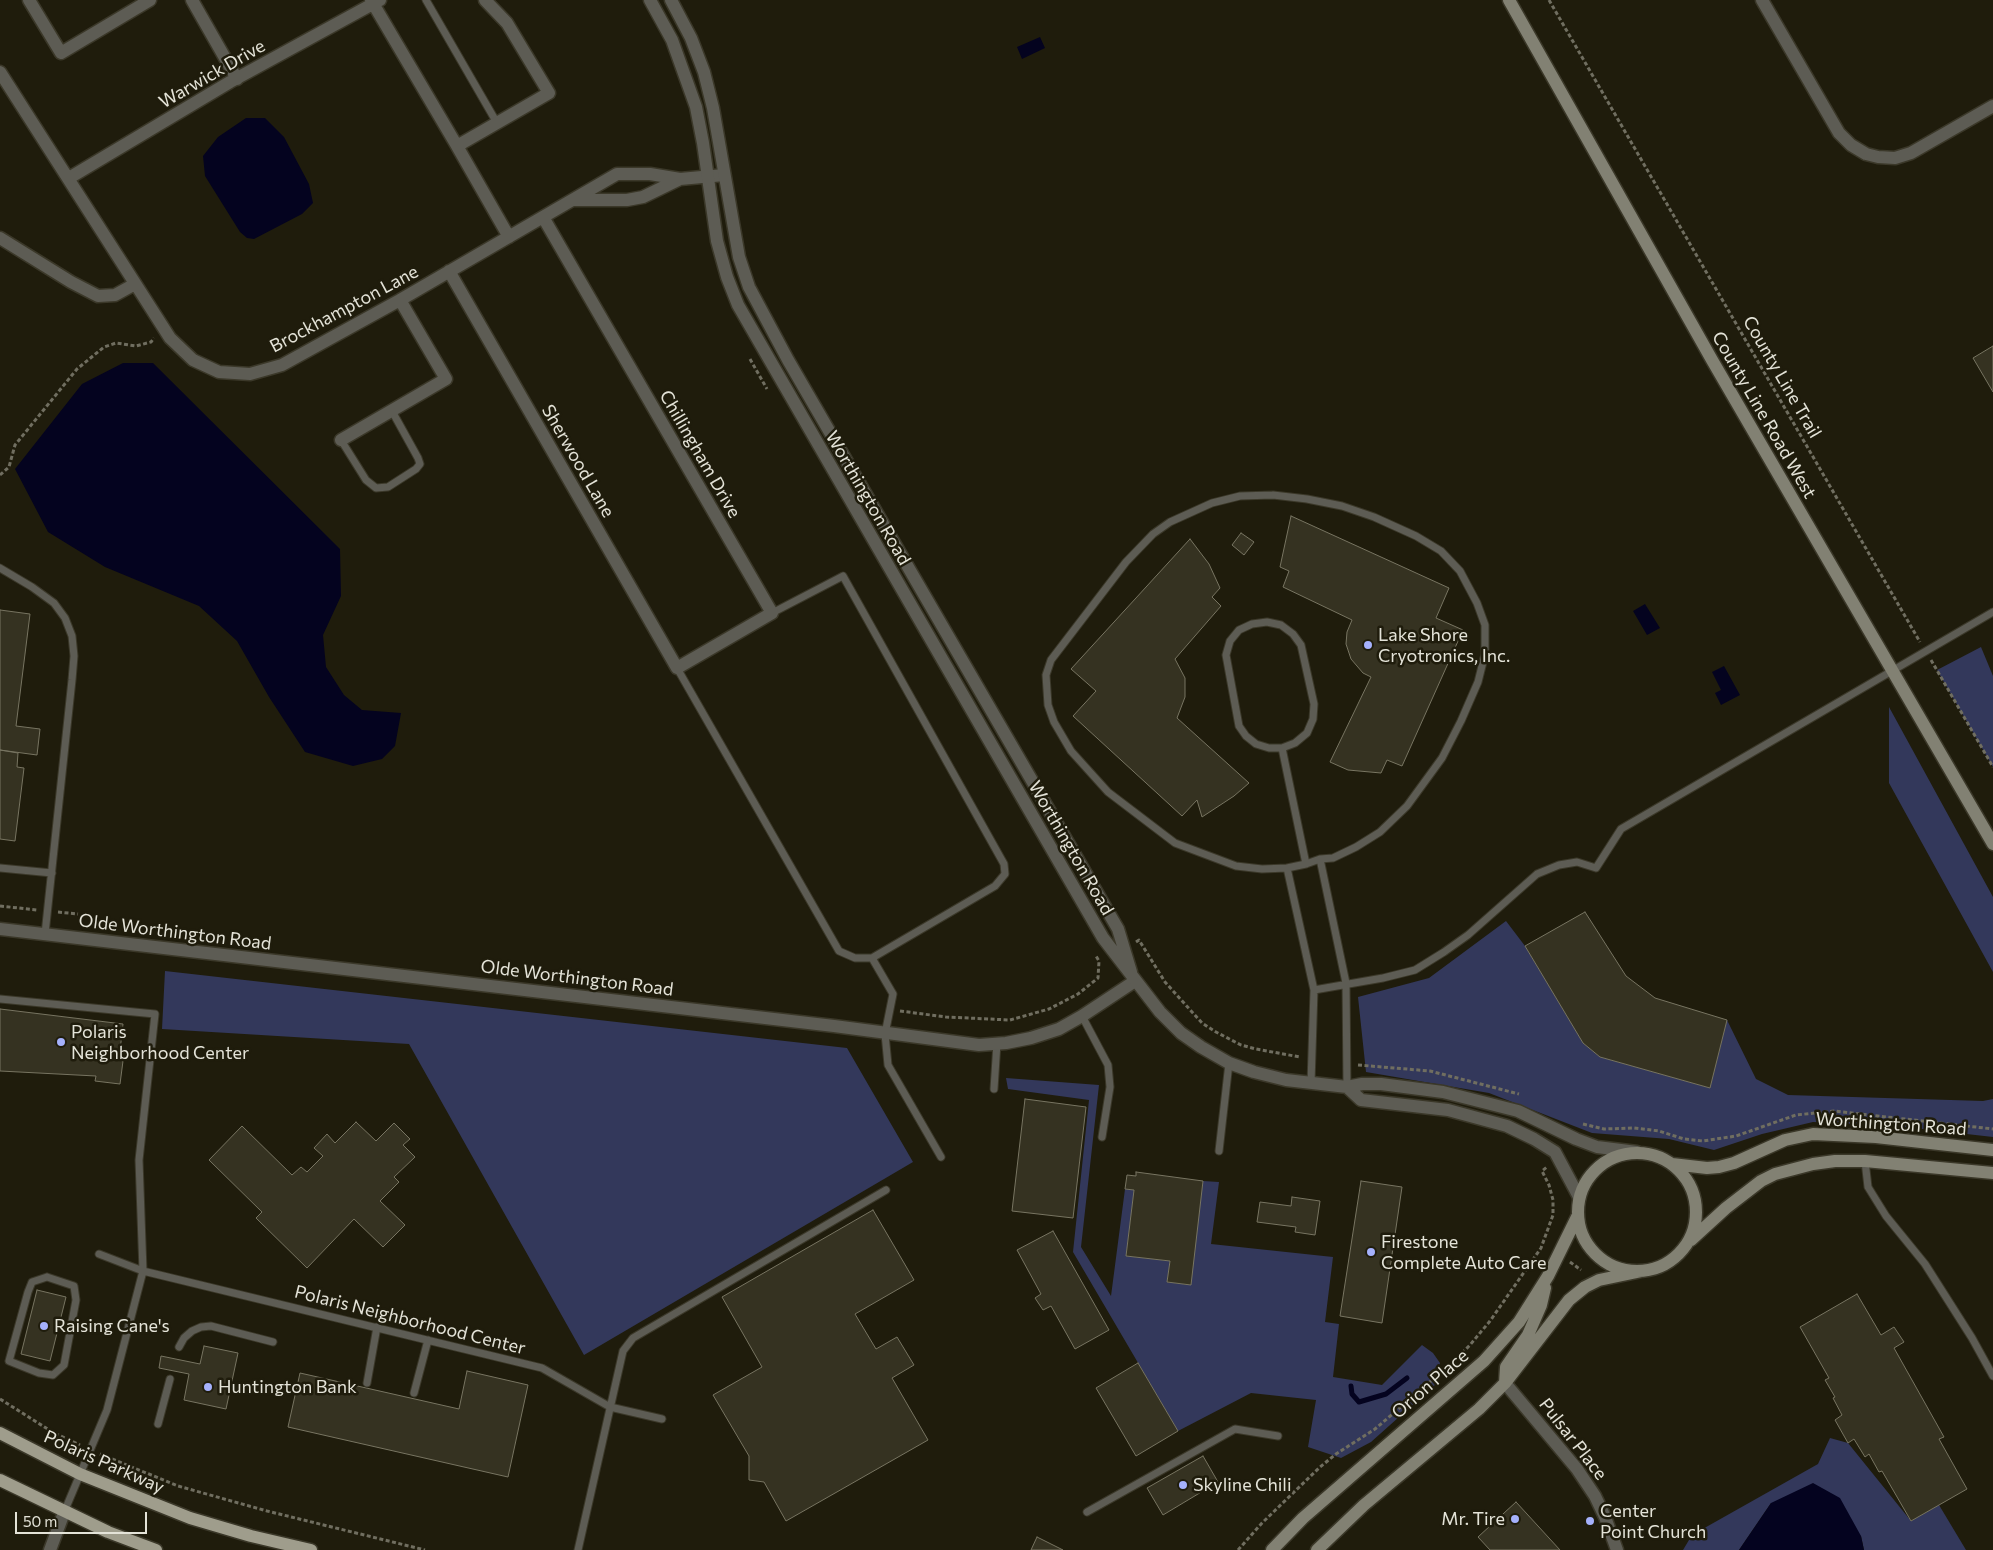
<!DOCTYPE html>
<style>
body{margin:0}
#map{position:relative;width:1993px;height:1550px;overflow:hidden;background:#1f1c0c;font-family:Commissioner,sans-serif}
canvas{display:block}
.scale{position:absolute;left:15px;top:1512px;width:132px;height:22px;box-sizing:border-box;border:2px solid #e4e3d8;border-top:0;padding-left:6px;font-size:15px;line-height:18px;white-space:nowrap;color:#e4e3d8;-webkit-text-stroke:4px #1f1c0c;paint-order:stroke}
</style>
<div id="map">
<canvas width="1993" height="1550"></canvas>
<div class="scale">50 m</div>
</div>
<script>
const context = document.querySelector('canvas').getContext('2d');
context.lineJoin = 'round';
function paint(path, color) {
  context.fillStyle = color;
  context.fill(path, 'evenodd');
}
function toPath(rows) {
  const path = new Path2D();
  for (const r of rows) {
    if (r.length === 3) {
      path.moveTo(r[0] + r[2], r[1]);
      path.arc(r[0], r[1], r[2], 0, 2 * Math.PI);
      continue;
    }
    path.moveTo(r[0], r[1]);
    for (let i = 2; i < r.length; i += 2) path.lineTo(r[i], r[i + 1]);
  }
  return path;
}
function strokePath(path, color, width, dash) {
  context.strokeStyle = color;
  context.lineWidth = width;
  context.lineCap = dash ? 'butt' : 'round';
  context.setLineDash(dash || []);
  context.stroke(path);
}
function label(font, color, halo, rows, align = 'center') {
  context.font = font + ' Commissioner,sans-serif';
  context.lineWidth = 5;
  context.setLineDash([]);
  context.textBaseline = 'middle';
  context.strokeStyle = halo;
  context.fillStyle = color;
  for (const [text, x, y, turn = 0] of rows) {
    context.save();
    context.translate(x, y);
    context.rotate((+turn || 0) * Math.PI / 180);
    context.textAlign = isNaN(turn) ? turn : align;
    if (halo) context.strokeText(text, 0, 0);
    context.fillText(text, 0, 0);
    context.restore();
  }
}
const green = toPath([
 [1981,647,1993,676,1993,767,1937,670],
 [1889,707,1993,897,1993,972,1889,783],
 [1506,921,1525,946,1583,1043,1600,1057,1710,1088,1727,1020,1756,1079,1788,1095,1983,1101,1993,1099,1993,1137,1896,1126,1813,1122,1762,1134,1714,1150,1669,1139,1592,1133,1489,1093,1366,1072,1358,997,1429,978],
 [165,971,847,1048,913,1162,584,1355,409,1044,162,1029],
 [1006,1078,1099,1085,1081,1247,1111,1296,1125,1189,1134,1190,1126,1256,1170,1261,1167,1282,1190,1285,1203,1181,1219,1182,1211,1244,1333,1257,1325,1322,1339,1324,1333,1377,1382,1385,1422,1345,1433,1353,1440,1363,1436,1384,1371,1442,1341,1458,1308,1447,1316,1400,1251,1393,1178,1431,1073,1252,1089,1100,1008,1089],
 [1830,1438,1848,1443,1911,1521,1939,1505,1966,1550,1864,1550,1861,1536,1771,1503,1739,1550,1683,1550,1692,1535,1818,1464]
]);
const water = toPath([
 [1040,37,1045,48,1022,59,1017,47],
 [246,118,265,118,284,137,309,184,313,203,302,214,254,239,247,238,240,232,205,176,203,156,218,137],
 [123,363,153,363,340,549,341,596,323,635,326,667,344,695,362,710,401,713,395,746,382,759,353,766,305,752,269,697,237,641,199,606,105,567,48,532,15,469,82,384],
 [1645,604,1660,628,1647,635,1633,611],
 [1724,666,1740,695,1721,705,1715,693,1721,690,1712,672],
 [1813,1483,1840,1498,1861,1536,1864,1550,1739,1550,1771,1503]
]);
const stream = toPath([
 [1351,1386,1352,1394,1359,1402,1386,1394,1407,1378]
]);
const building = toPath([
 [1993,346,1993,392,1973,358,1993,346],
 [1291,516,1449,588,1436,618,1463,630,1402,766,1387,760,1381,773,1348,770,1330,762,1371,677,1363,673,1351,659,1346,644,1347,632,1352,620,1283,587,1289,571,1280,567,1291,516],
 [1241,533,1254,542,1244,555,1232,545,1241,533],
 [1190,539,1209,564,1220,588,1212,597,1221,606,1175,659,1185,678,1185,697,1177,718,1249,783,1234,796,1202,817,1197,800,1182,816,1073,716,1096,691,1071,669,1190,539],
 [0,610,30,614,16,726,40,729,37,755,0,750,0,610],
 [0,750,18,753,17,767,24,768,15,841,0,839,0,750],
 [1585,912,1626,976,1655,998,1727,1020,1710,1088,1600,1057,1583,1043,1525,946,1585,912],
 [0,1009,123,1024,119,1060,123,1061,120,1084,95,1081,96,1076,0,1071,0,1009],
 [1025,1099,1086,1107,1073,1218,1012,1211,1025,1099],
 [356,1122,376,1141,394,1123,410,1139,403,1145,415,1157,394,1177,399,1182,380,1201,405,1225,383,1247,354,1219,307,1268,256,1218,262,1212,209,1160,242,1126,292,1175,301,1167,307,1172,323,1156,314,1148,327,1134,335,1143,356,1122],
 [1136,1172,1203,1181,1191,1285,1167,1282,1170,1261,1126,1256,1134,1190,1125,1189,1127,1175,1136,1176,1136,1172],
 [1361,1181,1402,1187,1382,1323,1340,1316,1361,1181],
 [1292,1197,1320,1201,1315,1235,1295,1232,1296,1227,1257,1222,1260,1202,1291,1206,1292,1197],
 [873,1210,914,1280,855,1314,876,1349,897,1337,914,1365,892,1378,928,1440,786,1521,764,1482,749,1480,749,1456,713,1395,762,1367,722,1297,873,1210],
 [1053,1231,1109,1330,1075,1349,1051,1306,1043,1310,1035,1298,1041,1294,1017,1250,1053,1231],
 [37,1290,66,1297,50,1361,21,1354,37,1290],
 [1857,1294,1881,1335,1894,1327,1904,1342,1894,1348,1944,1437,1939,1439,1967,1489,1911,1521,1882,1471,1879,1472,1869,1454,1865,1457,1854,1439,1848,1443,1835,1420,1842,1415,1833,1398,1835,1397,1825,1380,1829,1378,1800,1327,1857,1294],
 [204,1346,238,1353,226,1409,184,1400,189,1374,159,1368,161,1356,200,1364,204,1346],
 [1138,1363,1178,1431,1136,1456,1096,1388,1138,1363],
 [467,1371,528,1385,508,1477,288,1427,300,1373,459,1409,467,1371],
 [1203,1456,1218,1482,1163,1515,1147,1488,1203,1456],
 [1516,1502,1560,1550,1490,1550,1478,1537,1516,1502],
 [1037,1537,1063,1550,1031,1550,1037,1537]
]);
const path = toPath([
 [1549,0,1920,642],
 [750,359,767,389],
 [0,475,9,467,15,445,77,369,104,347,116,343,136,346,151,342,154,338],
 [1931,660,1993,767],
 [0,906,37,910],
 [58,912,78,914],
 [1136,942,1139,940,1165,982,1202,1023,1216,1032,1241,1045,1256,1049,1300,1057],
 [900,1011,946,1017,1010,1020,1049,1009,1078,994,1098,978,1099,961,1096,956],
 [1358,1065,1430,1071,1519,1094],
 [1583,1124,1604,1129,1634,1128,1659,1131,1684,1139,1703,1141,1736,1136,1796,1115,1834,1111,1993,1129],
 [1570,1262,1581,1270],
 [0,1399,54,1433,80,1445],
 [100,1454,178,1486,267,1511,425,1550],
 [1238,1550,1262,1523,1320,1467,1336,1454,1375,1429,1452,1363,1470,1345,1490,1321,1541,1248,1553,1215,1553,1200,1549,1185,1542,1171,1547,1167]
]);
const service = toPath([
 [426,0,497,123],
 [341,440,366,480,376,488,388,487,416,469,420,464,418,458,392,411],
 [1273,495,1307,499,1342,506,1374,517,1416,536,1441,551,1460,571,1477,603,1485,625,1485,654,1478,682,1461,721,1442,758,1407,806,1380,832,1356,847,1333,858,1320,859,1306,864,1287,868,1262,869,1236,866,1175,843,1108,792,1071,751,1054,722,1048,705,1046,675,1051,660,1126,562,1153,534,1170,522,1212,503,1240,496,1273,495],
 [0,568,32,587,54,603,65,618,72,636,74,656,72,680,45,934],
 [1267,622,1281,625,1293,634,1301,645,1314,704,1313,719,1307,733,1295,743,1282,748,1269,748,1256,744,1246,736,1239,726,1226,655,1230,641,1239,630,1252,624,1267,622],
 [677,668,839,951,855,958,872,958,995,886,1005,874,1004,864,843,576,772,613],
 [1282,748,1306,864],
 [1320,859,1346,983,1347,1087],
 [0,868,52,873],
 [1287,868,1314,990,1311,1083],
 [872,958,893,994,885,1034,888,1065,941,1157],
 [1314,990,1383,978,1415,970,1444,952,1468,935,1537,874,1559,865,1577,862,1596,868,1621,829,1993,612],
 [0,999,155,1014,139,1160,143,1271,99,1254],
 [1082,1016,1108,1065,1110,1087,1102,1137],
 [994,1089,997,1043],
 [1219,1151,1229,1063],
 [1865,1161,1868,1187,1886,1216,1925,1264,1972,1338,1993,1376],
 [47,1277,74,1286,76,1300,64,1365,53,1375,39,1373,9,1361,28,1292,32,1282,47,1277],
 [179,1347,184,1338,192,1331,201,1327,211,1326,273,1342],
 [367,1383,377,1327],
 [414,1393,428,1340],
 [158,1424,170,1379],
 [65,1510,107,1410,143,1271,542,1368,610,1407,662,1419],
 [1087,1512,1235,1429,1278,1436],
 [578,1550,623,1351,633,1338,886,1190]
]);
const minor = toPath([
 [29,0,61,53,150,0],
 [192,0,237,79],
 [371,0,457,146,549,93,507,23,485,0],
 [1762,0,1839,133,1851,145,1866,154,1878,157,1895,158,1911,153,1993,106],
 [0,72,170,338,193,360,219,372,250,374,282,365,400,300,617,174,650,174,680,179,724,175],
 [457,146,509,237],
 [69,178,230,82,380,0],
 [574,200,627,200,643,197,680,179],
 [0,238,71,282,98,296,115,295,135,284],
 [449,271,677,668,772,613,543,217],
 [341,440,446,379,400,300],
 [0,929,834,1026,979,1045,1006,1043,1031,1038,1059,1029,1082,1016,1135,981],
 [1505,1383,1577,1469,1595,1496,1605,1517,1617,1550]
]);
const tertiary = toPath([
 [650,0,672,40,696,107,703,143,717,241,727,277,738,305,1103,938,1160,1012,1181,1033,1201,1047,1229,1063,1254,1072,1286,1080,1347,1087,1362,1084,1381,1084,1443,1092,1518,1111,1576,1139,1597,1147,1637,1152],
 [671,0,691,38,704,72,713,108,739,257,749,287,788,360,1118,929,1131,972],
 [1347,1087,1361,1100,1448,1110,1507,1126,1534,1139,1555,1152,1579,1197],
 [50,1550,65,1510]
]);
const secondary = toPath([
 [1509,0,1712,360,1993,844],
 [1637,1212,59],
 [1672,1164,1707,1168,1719,1167,1734,1163,1785,1140,1813,1134,1876,1137,1993,1150],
 [1691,1240,1726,1208,1761,1181,1775,1174,1813,1164,1835,1161,1865,1161,1993,1173],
 [1505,1383,1506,1367,1528,1335,1541,1305,1545,1288],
 [1272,1550,1303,1518,1484,1361,1519,1322,1548,1276,1577,1217],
 [1317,1550,1364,1505,1479,1409,1505,1383,1569,1300,1585,1287,1599,1280,1642,1271]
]);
const primary = toPath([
 [0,1433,80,1474,190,1518,251,1536,311,1550],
 [0,1480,108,1532,156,1550]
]);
const markers = [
 [1368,645,5,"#a5b1fc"],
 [61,1042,5,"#a5b1fc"],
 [1371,1252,5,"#a5b1fc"],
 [44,1326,5,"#a5b1fc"],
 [208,1387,5,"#a5b1fc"],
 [1183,1485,5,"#a5b1fc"],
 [1515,1519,5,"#a5b1fc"],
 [1590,1521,5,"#a5b1fc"]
];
const streetNames = [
 ["Warwick Drive",212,74,-30],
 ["Brockhampton Lane",344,309,-28],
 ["County Line Trail",1782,377,60],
 ["County Line Road West",1764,415,60],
 ["Chillingham Drive",700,454,60],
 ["Sherwood Lane",578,461,60],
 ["Worthington Road",868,498,60],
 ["Worthington Road",1071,848,60],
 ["Olde Worthington Road",175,932,7],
 ["Olde Worthington Road",577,978,7],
 ["Worthington Road",1891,1124,4],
 ["Polaris Neighborhood Center",410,1320,14],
 ["Orion Place",1430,1384,-41],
 ["Pulsar Place",1573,1439,52],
 ["Polaris Parkway",104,1462,24]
];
const poiNames = [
 ["Lake Shore",1378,635],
 ["Cryotronics, Inc.",1378,656],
 ["Polaris",71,1032],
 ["Neighborhood Center",71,1053],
 ["Firestone",1381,1242],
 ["Complete Auto Care",1381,1263],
 ["Raising Cane's",54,1326],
 ["Huntington Bank",218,1387],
 ["Skyline Chili",1193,1485],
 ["Center",1600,1511],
 ["Point Church",1600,1532],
 ["Mr. Tire",1505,1519,"right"]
];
paint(green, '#33385b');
paint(water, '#04031f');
strokePath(stream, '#04031f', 5);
paint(building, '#353221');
strokePath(building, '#787562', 1);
strokePath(service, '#3b3829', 9);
strokePath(minor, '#3b3829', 15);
strokePath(tertiary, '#3b3829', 15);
strokePath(secondary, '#3b3829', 15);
strokePath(primary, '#3b3829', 15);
strokePath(path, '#706e60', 3, [4, 2.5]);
strokePath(service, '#5d5c54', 7);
strokePath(minor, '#5d5c54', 12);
strokePath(tertiary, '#5d5c54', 12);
strokePath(secondary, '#828173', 12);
strokePath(primary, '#9f9d8c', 12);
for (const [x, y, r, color] of markers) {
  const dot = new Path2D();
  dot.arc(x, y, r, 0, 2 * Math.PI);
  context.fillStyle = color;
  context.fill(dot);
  strokePath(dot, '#1f1c0c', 2);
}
label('18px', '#e4e3d8', '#1f1c0c', streetNames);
label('18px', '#e4e3d8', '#1f1c0c', poiNames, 'left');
</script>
